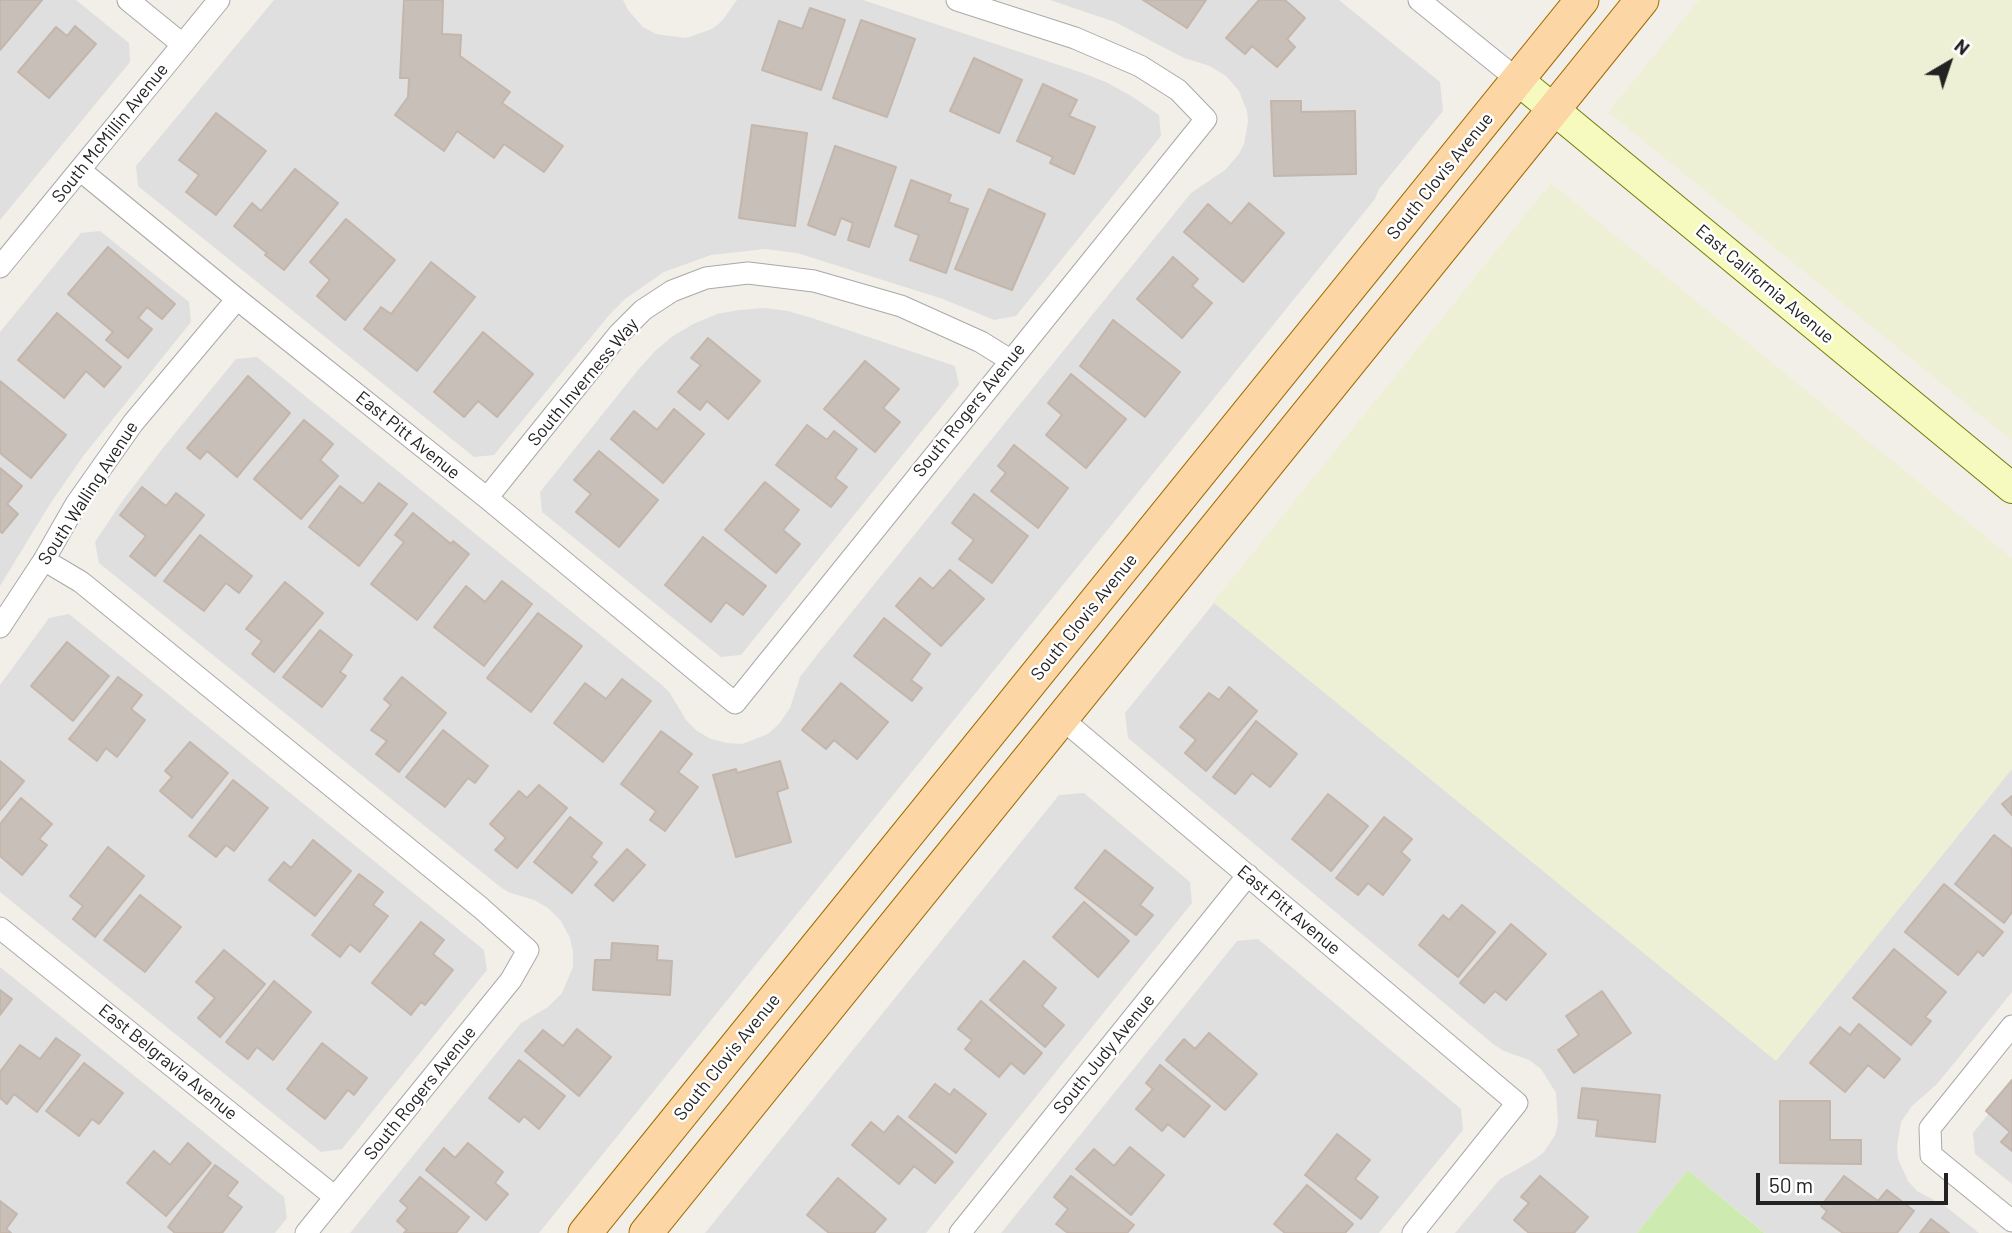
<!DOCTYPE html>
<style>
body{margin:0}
#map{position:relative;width:2012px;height:1233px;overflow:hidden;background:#f2efe9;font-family:Barlow,sans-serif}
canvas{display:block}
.north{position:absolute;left:1914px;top:28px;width:70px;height:70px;-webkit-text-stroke:5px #fff;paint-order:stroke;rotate:39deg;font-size:19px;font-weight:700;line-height:28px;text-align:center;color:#222}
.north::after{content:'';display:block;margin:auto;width:24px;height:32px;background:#222;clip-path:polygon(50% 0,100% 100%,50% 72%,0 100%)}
.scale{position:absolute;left:1756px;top:1173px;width:192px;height:32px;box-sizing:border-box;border:4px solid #222;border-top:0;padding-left:9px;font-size:21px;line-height:24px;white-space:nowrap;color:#222;-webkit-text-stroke:5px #fff;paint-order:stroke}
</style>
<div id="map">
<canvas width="2012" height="1233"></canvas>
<div class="north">N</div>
<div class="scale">50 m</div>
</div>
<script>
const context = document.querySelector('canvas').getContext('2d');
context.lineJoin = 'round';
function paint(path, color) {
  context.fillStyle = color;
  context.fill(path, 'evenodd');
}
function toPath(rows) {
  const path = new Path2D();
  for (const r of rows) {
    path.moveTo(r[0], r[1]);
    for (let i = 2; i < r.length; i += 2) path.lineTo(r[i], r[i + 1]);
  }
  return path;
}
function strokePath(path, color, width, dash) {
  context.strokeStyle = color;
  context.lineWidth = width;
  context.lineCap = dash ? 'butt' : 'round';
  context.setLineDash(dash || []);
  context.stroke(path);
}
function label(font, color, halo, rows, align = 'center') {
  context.font = font + ' Barlow,sans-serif';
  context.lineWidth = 5;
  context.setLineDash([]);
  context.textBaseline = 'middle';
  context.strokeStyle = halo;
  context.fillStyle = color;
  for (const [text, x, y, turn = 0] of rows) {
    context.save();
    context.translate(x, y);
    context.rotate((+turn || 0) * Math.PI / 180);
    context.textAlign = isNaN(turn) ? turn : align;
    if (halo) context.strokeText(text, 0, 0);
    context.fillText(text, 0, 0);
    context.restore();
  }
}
const residential = toPath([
 [0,0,76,0,129,43,130,62,0,220],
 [274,0,623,0,628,10,643,27,656,34,686,38,712,29,722,21,737,0,863,0,1083,73,1108,83,1133,97,1159,115,1161,136,1016,316,994,320,943,299,797,253,765,249,711,255,664,272,625,299,610,314,494,455,474,457,138,186,136,166],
 [1050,0,1339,0,1440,82,1443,111,1379,189,1375,199,539,1233,350,1233,521,1023,548,1007,562,993,573,967,573,952,570,938,561,921,548,908,534,900,508,892,499,886,99,563,95,542,123,500,163,448,236,359,257,357,662,685,670,693,686,720,697,731,711,739,727,743,742,744,768,734,779,724,790,708,800,677,817,655,1191,193,1225,170,1239,154,1244,144,1248,122,1247,111,1239,91,1226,76,1210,66,1184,58,1115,22],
 [100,231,189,302,191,322,84,455,50,504,0,586,0,332,81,233],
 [765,308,788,311,812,318,955,366,959,385,741,655,721,657,542,512,540,492,638,370,655,351,673,336,693,324,717,314,739,310],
 [1214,603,2012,769,2012,992,1937,1084,1912,1106,1901,1122,1897,1146,1898,1159,1908,1181,1917,1191,1945,1206,1979,1233,1765,1233,1688,1170,1637,1233,1455,1233,1500,1179,1535,1159,1544,1152,1555,1135,1558,1123,1556,1093,1541,1069,1529,1060,1504,1051,1493,1044,1128,738,1125,713],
 [69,614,484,950,487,970,342,1149,321,1152,0,892,0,685,49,618],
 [1084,793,1190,882,1192,903,926,1233,705,1233,1059,795],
 [1258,939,1461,1109,1463,1130,1379,1233,1001,1233,1237,941],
 [0,967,284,1197,287,1218,275,1233,0,1233],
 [2012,1085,2012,1184,1975,1154,1973,1133]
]);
const farmland = toPath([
 [1699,0,2012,0,2012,441,1608,112],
 [1551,183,2012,558,2012,769,1776,1061,1213,602]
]);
const grass = toPath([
 [1688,1170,1762,1231,1765,1233,1637,1233]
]);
const building = toPath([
 [0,0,42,0,0,50,0,0],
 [404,0,443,0,442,34,461,35,460,56,510,92,502,103,563,146,544,172,504,144,494,158,457,131,444,151,395,115,408,97,409,78,400,78,404,0],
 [1143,0,1206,0,1187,28,1143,0],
 [1259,0,1285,0,1305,18,1287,39,1295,47,1277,67,1252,46,1245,54,1226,38,1259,0],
 [810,8,845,20,821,90,762,70,779,21,802,29,810,8],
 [861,20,915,39,887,117,833,98,861,20],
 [75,26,96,44,49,98,18,72,56,27,67,36,75,26],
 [974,58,1022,80,999,133,950,111,974,58],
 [1043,84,1077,100,1069,116,1095,127,1074,174,1050,163,1053,157,1017,141,1043,84],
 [1271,101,1301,101,1301,112,1355,111,1356,174,1274,176,1271,101],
 [216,113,266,151,216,215,186,192,199,175,179,160,216,113],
 [752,125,807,133,795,226,739,218,752,125],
 [835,146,896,167,869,247,848,240,853,223,841,218,835,235,808,225,835,146],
 [295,169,338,203,284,270,265,255,267,253,234,226,252,203,261,211,295,169],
 [911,180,951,195,948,202,968,209,946,273,910,260,919,235,895,226,911,180],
 [989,189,1045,214,1012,290,955,269,989,189],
 [1249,203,1284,233,1243,282,1184,232,1208,204,1231,224,1249,203],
 [346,219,395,260,345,320,317,296,330,280,310,262,346,219],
 [108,247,175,304,162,319,147,307,138,318,152,329,128,358,106,340,113,332,68,294,108,247],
 [1173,257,1198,279,1192,286,1212,303,1182,338,1137,299,1173,257],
 [431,262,475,297,417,371,364,329,381,307,391,314,431,262],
 [57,313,121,367,104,387,86,371,64,398,18,360,57,313],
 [1113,320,1180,372,1145,417,1080,366,1113,320],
 [483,332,533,374,497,417,478,401,464,417,434,392,483,332],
 [708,338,760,381,728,419,707,401,700,410,678,392,701,365,691,358,708,338],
 [865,361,899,389,883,408,900,422,875,452,824,409,865,361],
 [1071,374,1126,419,1086,468,1046,435,1062,415,1048,403,1071,374],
 [248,376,290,413,237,477,207,451,200,459,187,448,248,376],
 [0,381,66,435,31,478,0,453,0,381],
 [674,409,704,434,663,483,611,439,634,411,657,430,674,409],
 [304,420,333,444,320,460,338,476,301,519,254,479,304,420],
 [807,425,827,440,834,431,857,449,835,478,847,487,831,507,776,465,807,425],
 [1014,445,1068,488,1038,528,991,491,1006,473,998,466,1014,445],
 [599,451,658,500,619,547,576,512,591,494,574,480,599,451],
 [0,468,22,486,7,504,18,514,2,533,0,531,0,468],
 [765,482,799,510,783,530,800,544,776,573,725,530,765,482],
 [379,483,407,504,359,566,309,527,340,486,363,504,379,483],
 [142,487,166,506,176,493,204,515,155,576,130,556,146,536,120,515,142,487],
 [974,494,1028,536,992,583,959,559,974,540,952,523,974,494],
 [413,513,451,544,453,541,469,554,417,620,371,584,404,542,395,535,413,513],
 [200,535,252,576,239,593,226,583,204,611,164,581,200,535],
 [703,537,766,586,743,615,726,602,711,622,665,585,703,537],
 [950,570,984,599,941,646,896,606,920,578,933,589,950,570],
 [502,581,532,604,484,666,434,627,466,586,485,602,502,581],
 [285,582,323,613,274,672,252,654,262,641,246,629,285,582],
 [538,613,582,646,531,712,487,678,538,613],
 [884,618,930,654,911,680,922,688,912,701,854,656,884,618],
 [320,630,352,655,340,672,346,676,322,707,283,677,320,630],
 [67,642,109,676,73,721,31,686,67,642],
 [118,677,142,695,131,709,145,720,117,757,106,748,97,761,69,739,118,677],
 [402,677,446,713,399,772,376,754,387,741,371,730,391,705,384,699,402,677],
 [622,679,651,701,603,762,554,723,585,683,606,699,622,679],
 [841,683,888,722,857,759,834,740,826,749,802,730,841,683],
 [1229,687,1257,711,1206,771,1185,753,1196,740,1180,727,1209,693,1219,700,1229,687],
 [1256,721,1297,754,1270,787,1252,773,1235,794,1213,777,1256,721],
 [443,730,488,766,475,783,468,778,445,807,406,777,443,730],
 [661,731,692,754,678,772,698,787,665,831,650,820,656,811,621,784,661,731],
 [190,742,228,773,192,818,160,791,172,777,165,771,190,742],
 [0,761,24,781,0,810,0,761],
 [780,761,788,788,777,792,791,842,736,857,713,775,736,769,737,773,780,761],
 [233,780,268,808,234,851,226,845,216,857,189,836,233,780],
 [539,785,567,808,517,868,495,850,506,838,490,824,519,791,527,798,539,785],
 [1328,794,1368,826,1331,871,1292,839,1328,794],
 [2012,796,2012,815,2002,804,2012,796],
 [21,798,52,824,39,839,47,845,22,875,0,856,0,824,21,798],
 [570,817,602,843,591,857,597,862,572,893,534,862,570,817],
 [1384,817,1412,839,1401,852,1410,860,1383,895,1368,883,1358,895,1336,878,1384,817],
 [1994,835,2012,849,2012,912,2004,923,1955,884,1994,835],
 [313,840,351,871,315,916,269,880,284,862,291,868,313,840],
 [108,847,144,876,95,937,73,919,83,906,70,896,108,847],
 [627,849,645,865,613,901,595,885,627,849],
 [1105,850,1153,888,1140,905,1153,915,1136,935,1075,888,1105,850],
 [359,874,383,892,373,905,388,916,360,952,350,944,340,957,312,935,359,874],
 [1944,884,2003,932,1983,956,1978,951,1958,975,1905,932,1944,884],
 [140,895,181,927,145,972,104,940,140,895],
 [1084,902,1129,941,1098,977,1053,937,1084,902],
 [1462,905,1495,932,1458,977,1419,945,1443,915,1449,920,1462,905],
 [421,922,444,940,433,954,453,970,425,1005,421,1002,411,1015,372,983,421,922],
 [1511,924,1546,954,1506,1000,1495,991,1484,1003,1460,983,1511,924],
 [612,943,658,946,657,960,672,961,670,995,593,990,595,960,611,960,612,943],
 [1894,949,1946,992,1925,1017,1931,1021,1911,1045,1853,998,1894,949],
 [224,950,265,984,220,1037,198,1018,215,998,196,982,224,950],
 [1024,961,1056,988,1042,1006,1064,1025,1045,1047,990,1000,1024,961],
 [274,981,311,1012,273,1060,257,1047,248,1059,226,1042,274,981],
 [0,990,12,999,0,1015,0,990],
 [1602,991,1631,1033,1574,1073,1558,1050,1579,1035,1566,1016,1602,991],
 [981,1001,1042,1053,1024,1074,1011,1063,999,1077,965,1049,972,1040,958,1029,981,1001],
 [1859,1024,1900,1059,1884,1078,1868,1065,1845,1092,1810,1063,1840,1027,1850,1035,1859,1024],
 [577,1029,611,1057,579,1096,525,1051,543,1030,563,1046,577,1029],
 [1209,1033,1257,1074,1225,1110,1166,1060,1184,1039,1195,1049,1209,1033],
 [56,1038,80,1055,37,1112,14,1094,7,1104,0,1098,0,1072,20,1045,40,1059,56,1038],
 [322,1043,367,1078,354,1095,348,1090,325,1119,287,1089,322,1043],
 [519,1060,565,1096,539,1129,524,1116,519,1122,489,1098,519,1060],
 [84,1063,123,1093,99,1124,92,1119,79,1136,46,1111,84,1063],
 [1160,1065,1210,1106,1184,1137,1168,1124,1162,1131,1136,1109,1153,1089,1146,1083,1160,1065],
 [2012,1080,2012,1151,2001,1142,2010,1132,1986,1111,2012,1080],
 [935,1084,950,1095,954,1089,986,1114,956,1153,909,1117,935,1084],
 [1582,1088,1660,1095,1655,1142,1596,1136,1598,1120,1578,1118,1582,1088],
 [1780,1101,1830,1101,1830,1140,1861,1140,1861,1164,1780,1163,1780,1101],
 [898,1116,953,1162,935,1183,914,1166,899,1184,852,1145,871,1122,884,1133,898,1116],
 [1337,1134,1370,1160,1355,1179,1378,1197,1361,1219,1305,1175,1337,1134],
 [188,1143,211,1163,166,1216,127,1183,154,1151,170,1165,188,1143],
 [468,1143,503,1172,495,1183,508,1194,486,1220,426,1170,444,1148,455,1158,468,1143],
 [1130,1147,1164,1175,1131,1215,1076,1169,1094,1149,1114,1166,1130,1147],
 [215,1165,238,1182,227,1196,242,1207,222,1233,175,1233,168,1227,215,1165],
 [1071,1176,1134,1225,1127,1233,1068,1233,1056,1224,1068,1209,1054,1197,1071,1176],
 [1540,1176,1588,1217,1574,1233,1529,1233,1514,1220,1529,1203,1521,1197,1540,1176],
 [1844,1176,1878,1201,1887,1190,1914,1211,1897,1233,1843,1233,1822,1218,1827,1211,1821,1206,1844,1176],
 [420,1177,469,1217,456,1233,404,1233,407,1230,397,1221,408,1208,400,1201,420,1177],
 [838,1178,886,1219,874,1233,829,1233,807,1215,838,1178],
 [1307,1185,1353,1224,1345,1233,1285,1233,1274,1224,1307,1185],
 [0,1201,17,1214,6,1229,11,1233,0,1233,0,1201],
 [1931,1219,1949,1233,1920,1233,1931,1219]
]);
const street = toPath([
 [128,0,182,44],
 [1419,0,1518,80],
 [80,170,237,299,487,498,735,703,1206,119,1178,90,1140,66,1075,38,957,0],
 [0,267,219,0],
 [487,498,618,335,643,310,672,291,706,278,748,273,814,281,901,306,981,342,1010,360],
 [44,560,81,582,481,908,528,950,511,980,306,1233],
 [0,627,44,560,76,504,133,423,237,299],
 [1061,718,1517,1103,1413,1233],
 [0,928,335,1197],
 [2012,1026,1930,1128,1931,1155,2012,1221],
 [960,1233,1248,875]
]);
const secondary = toPath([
 [1518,80,2012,488]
]);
const primary = toPath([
 [585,1233,1582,0],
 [646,1233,1642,0]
]);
const streetNames = [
 ["South McMillin Avenue",110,133,-51],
 ["South Clovis Avenue",1440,176,-51],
 ["East California Avenue",1765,284,40],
 ["South Inverness Way",583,382,-50],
 ["South Rogers Avenue",969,410,-51],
 ["East Pitt Avenue",408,435,39],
 ["South Walling Avenue",88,493,-57],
 ["South Clovis Avenue",1084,617,-51],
 ["East Pitt Avenue",1289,910,40],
 ["South Judy Avenue",1104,1054,-51],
 ["South Clovis Avenue",727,1057,-51],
 ["East Belgravia Avenue",168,1062,39],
 ["South Rogers Avenue",420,1093,-51]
];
paint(residential, '#e0dfdf');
paint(farmland, '#eef0d5');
paint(grass, '#cdebb0');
paint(building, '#c7bfb8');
strokePath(building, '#c4b6ab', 2);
strokePath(street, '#a9a9a9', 23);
strokePath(secondary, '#707d05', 32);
strokePath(primary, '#a06b00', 35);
strokePath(street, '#fff', 21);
strokePath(secondary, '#f7fabf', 30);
strokePath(primary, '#fcd6a4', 33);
label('18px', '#222', '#fff', streetNames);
</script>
